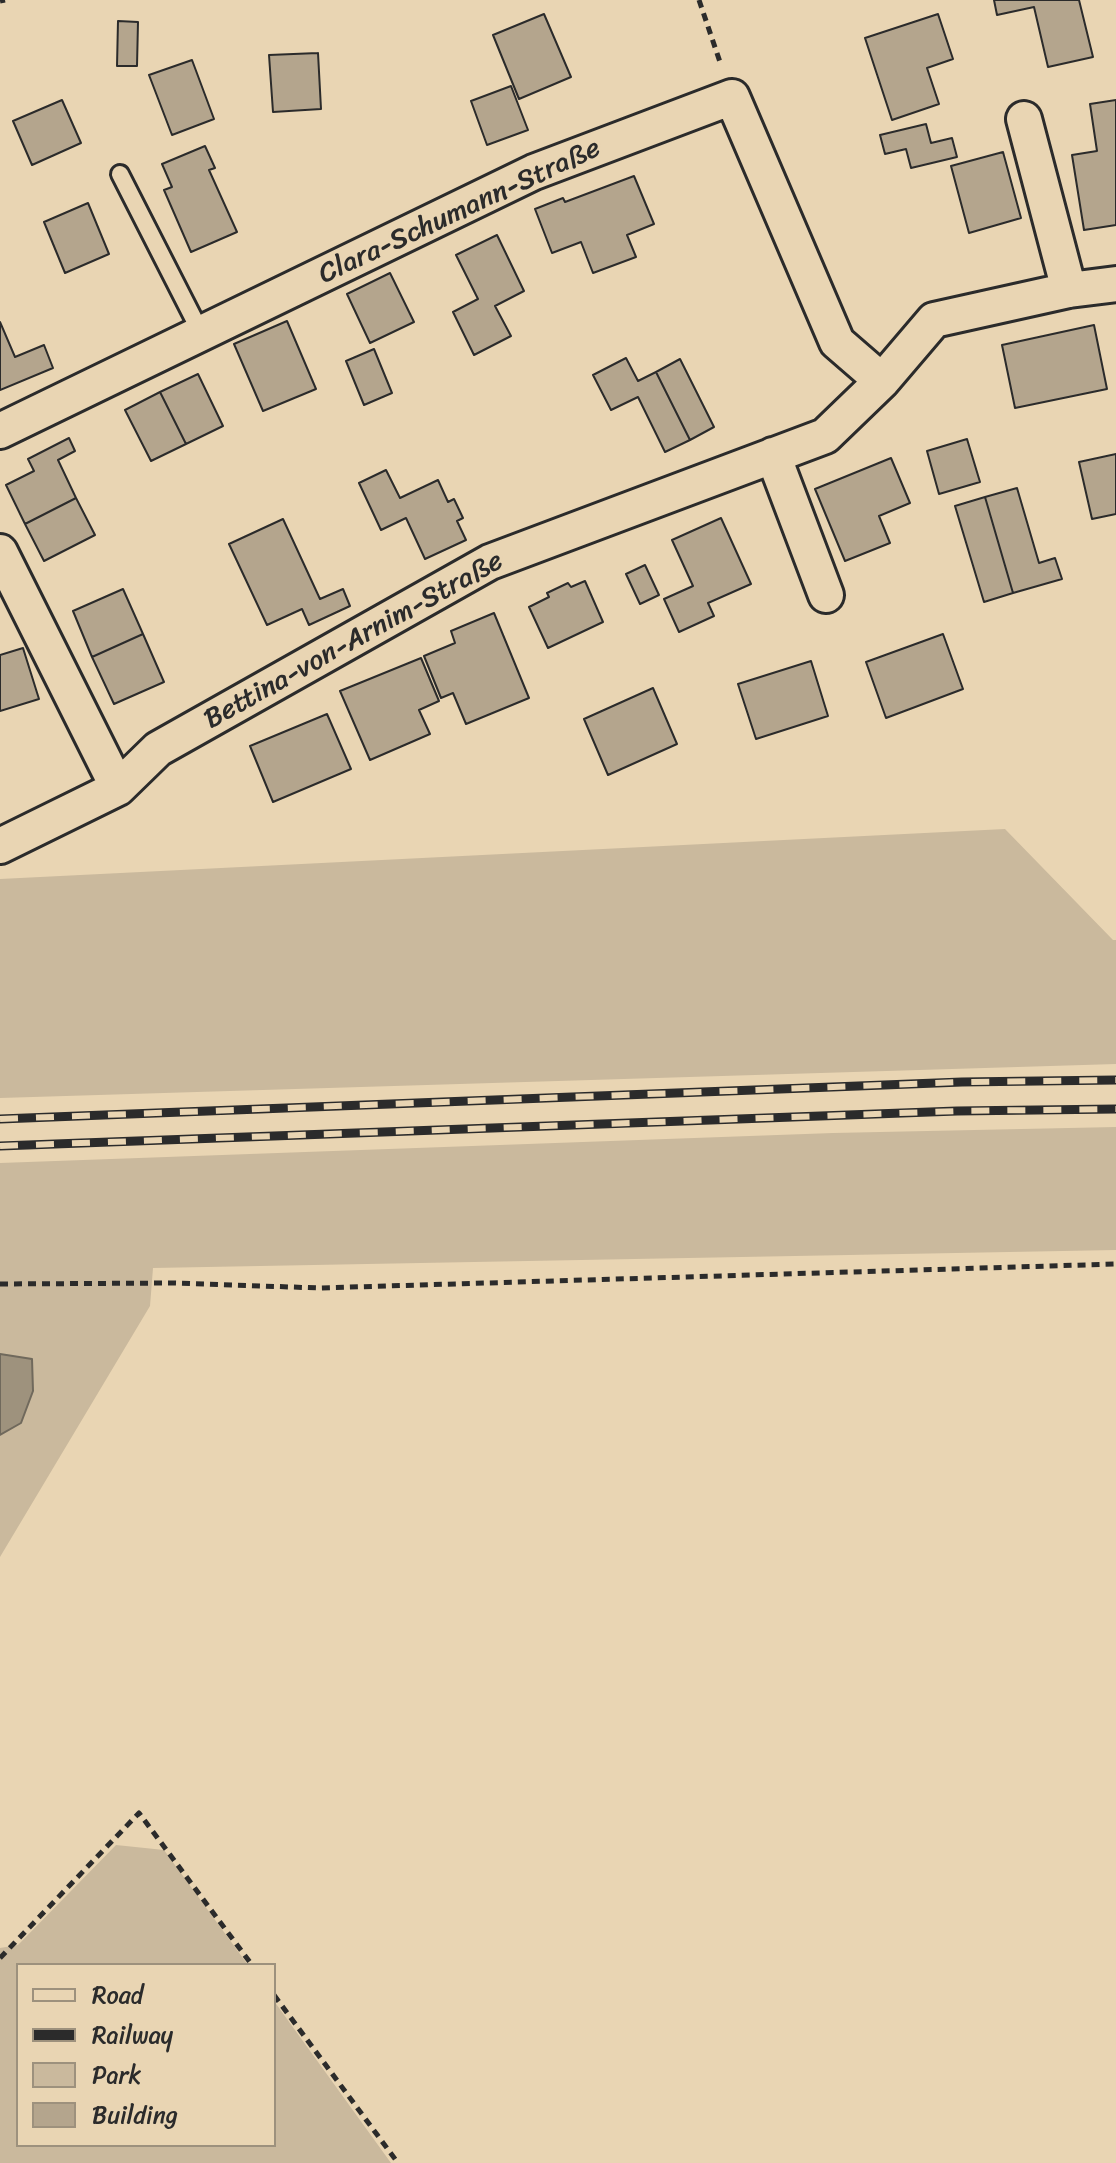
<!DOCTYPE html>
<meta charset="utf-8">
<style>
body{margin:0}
#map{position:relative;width:1116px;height:2163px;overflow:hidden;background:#e9d5b3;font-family:Sriracha,sans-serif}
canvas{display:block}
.legend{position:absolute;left:16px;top:1963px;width:260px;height:184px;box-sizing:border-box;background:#e9d5b3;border:2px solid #9d917d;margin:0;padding:10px 14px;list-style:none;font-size:24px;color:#2b2b2b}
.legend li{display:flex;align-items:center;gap:16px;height:40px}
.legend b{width:40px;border:2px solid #9d917d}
</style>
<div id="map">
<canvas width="1116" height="2163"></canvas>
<ul class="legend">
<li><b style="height:10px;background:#e9d5b3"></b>Road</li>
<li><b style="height:10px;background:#2b2b2b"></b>Railway</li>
<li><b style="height:22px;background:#cab99d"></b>Park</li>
<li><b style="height:22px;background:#b4a58d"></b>Building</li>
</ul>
</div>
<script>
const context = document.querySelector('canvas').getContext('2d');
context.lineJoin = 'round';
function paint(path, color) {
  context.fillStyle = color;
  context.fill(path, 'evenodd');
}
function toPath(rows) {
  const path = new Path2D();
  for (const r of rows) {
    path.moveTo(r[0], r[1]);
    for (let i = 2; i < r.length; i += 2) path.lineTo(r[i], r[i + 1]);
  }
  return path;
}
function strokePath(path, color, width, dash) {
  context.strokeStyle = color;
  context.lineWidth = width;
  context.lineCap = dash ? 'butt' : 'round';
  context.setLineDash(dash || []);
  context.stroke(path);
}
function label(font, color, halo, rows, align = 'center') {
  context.font = font + ' Sriracha,sans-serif';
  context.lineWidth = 6;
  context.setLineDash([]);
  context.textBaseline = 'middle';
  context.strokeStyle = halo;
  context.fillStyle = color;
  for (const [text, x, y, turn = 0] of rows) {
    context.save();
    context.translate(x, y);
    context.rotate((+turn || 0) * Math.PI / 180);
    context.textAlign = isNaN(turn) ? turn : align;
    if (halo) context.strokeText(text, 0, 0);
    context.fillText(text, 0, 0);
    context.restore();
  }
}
const green = toPath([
 [1005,829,1113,940,1116,940,1116,1064,0,1098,0,879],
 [1116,1127,1116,1250,153,1268,150,1306,0,1557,0,1435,21,1423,33,1391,32,1359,0,1354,0,1163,833,1133],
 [116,1845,164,1850,248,1965,18,1965,18,2145,274,2145,274,2001,391,2163,0,2163,0,1948,18,1945]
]);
const water = toPath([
 [0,1354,32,1359,33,1391,21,1423,0,1435,0,1354]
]);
const building = toPath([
 [994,0,1079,0,1093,57,1048,67,1034,7,997,15,994,0],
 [544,14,571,77,519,99,493,35,544,14],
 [938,14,953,59,927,68,939,104,892,120,865,38,938,14],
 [118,21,138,22,137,66,117,66,118,21],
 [318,53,321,109,273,112,269,55,318,53],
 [192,60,214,119,172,135,149,75,192,60],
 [511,86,528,130,487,145,471,101,511,86],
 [62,100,81,143,32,165,13,121,62,100],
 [1116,100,1116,225,1084,230,1072,155,1097,151,1090,104,1116,100],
 [926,124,931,143,952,138,957,157,911,168,906,149,885,154,880,135,926,124],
 [205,146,215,168,209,170,237,232,191,252,164,190,172,187,162,164,205,146],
 [1003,152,1021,218,969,233,951,166,1003,152],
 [634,176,654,224,627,235,636,257,593,273,581,242,552,253,535,209,563,198,565,202,634,176],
 [88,203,109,254,65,273,44,222,88,203],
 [497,235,524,291,495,306,511,336,474,355,453,312,478,299,456,255,497,235],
 [390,273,414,322,370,343,347,294,390,273],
 [287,321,316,389,263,411,234,344,287,321],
 [0,322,15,357,44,345,53,368,0,390,0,322],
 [1094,325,1107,389,1015,408,1002,345,1094,325],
 [374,349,392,393,364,405,346,361,374,349],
 [626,358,638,381,656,372,690,440,665,452,638,397,611,410,593,375,626,358],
 [680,359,714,427,690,440,656,372,680,359],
 [198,374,223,426,186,444,160,392,198,374],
 [160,392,186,444,151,461,125,410,160,392],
 [69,438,75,451,58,460,76,498,25,524,6,485,34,471,28,459,69,438],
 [967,439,980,482,939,494,927,451,967,439],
 [1116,454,1116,514,1092,519,1079,462,1116,454],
 [891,458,910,503,879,516,890,543,845,561,815,489,891,458],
 [386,470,400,498,438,480,448,502,454,499,463,518,457,521,466,540,425,559,406,518,381,530,359,483,386,470],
 [1017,488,1039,563,1055,558,1062,579,1013,593,985,497,1017,488],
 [985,497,1013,593,984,602,955,506,985,497],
 [76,498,95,535,44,561,25,524,76,498],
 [721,518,751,584,708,603,714,616,679,632,664,599,693,586,672,540,721,518],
 [283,519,320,599,343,589,350,606,309,625,302,609,267,625,229,544,283,519],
 [645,565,659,595,640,604,626,574,645,565],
 [585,581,603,622,548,648,529,607,549,597,547,593,568,583,571,587,585,581],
 [123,589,143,634,92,657,73,611,123,589],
 [494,613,529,698,466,724,453,693,441,698,424,656,455,643,451,631,494,613],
 [143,634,164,682,114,704,92,657,143,634],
 [943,634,963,689,886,718,866,662,943,634],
 [23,648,39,699,0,711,0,655,23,648],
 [421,658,439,701,419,710,430,734,370,760,340,691,421,658],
 [811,661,828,716,756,739,738,684,811,661],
 [653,688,677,744,608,775,584,719,653,688],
 [327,714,351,769,273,802,250,746,327,714]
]);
const path = toPath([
 [699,0,721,65],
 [0,1,5,0],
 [0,1284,175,1283,320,1288,1116,1264],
 [0,1958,139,1813,252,1965],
 [274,1995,398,2163]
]);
const lane = toPath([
 [120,174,201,333]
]);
const street = toPath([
 [1024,119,1069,290],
 [0,431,534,172,732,97,837,342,882,381],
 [773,455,826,595],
 [0,552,118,788],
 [0,846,118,788,158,749,490,562,825,436,882,381,934,320,1069,290,1116,284]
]);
const rail = toPath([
 [0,1119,962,1082,1116,1080],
 [0,1146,957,1111,1116,1109]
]);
const streetNames = [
 ["Clara-Schumann-Straße",460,212,-25],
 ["Bettina-von-Arnim-Straße",354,641,-29]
];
paint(green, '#cab99d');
paint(water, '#9e927d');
strokePath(water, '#70695c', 2);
paint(building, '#b4a58d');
strokePath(building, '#2b2b2b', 2);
strokePath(lane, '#2b2b2b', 22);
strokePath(street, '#2b2b2b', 40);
strokePath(path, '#2b2b2b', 5, [8, 6]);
strokePath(lane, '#e9d5b3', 16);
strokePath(street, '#e9d5b3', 34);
strokePath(rail, '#2b2b2b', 9);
strokePath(rail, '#e9d5b3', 6, [18]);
label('28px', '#2b2b2b', '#e9d5b3', streetNames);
</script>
